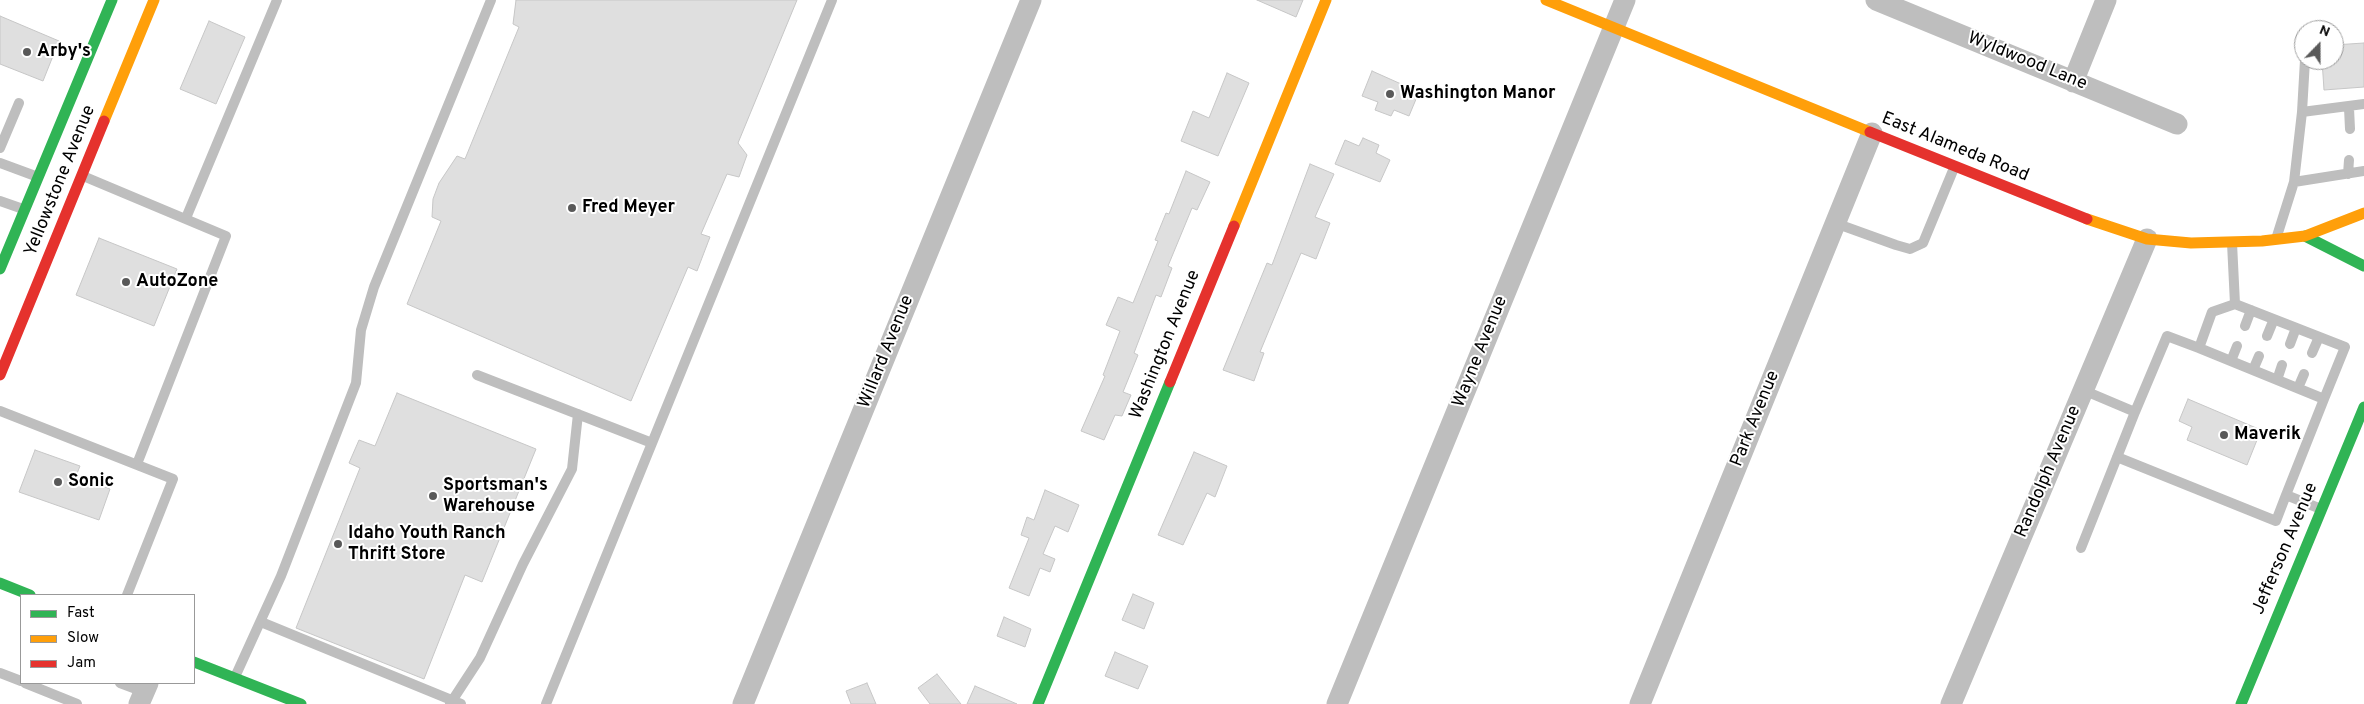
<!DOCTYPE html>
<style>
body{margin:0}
#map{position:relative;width:2364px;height:704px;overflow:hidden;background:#fff;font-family:Overpass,sans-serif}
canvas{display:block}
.legend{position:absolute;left:20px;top:594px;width:175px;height:90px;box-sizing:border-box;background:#fff;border:1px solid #999;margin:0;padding:6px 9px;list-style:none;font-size:15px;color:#000}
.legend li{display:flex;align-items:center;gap:10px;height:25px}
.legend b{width:25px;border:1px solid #999}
.north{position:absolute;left:2294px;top:20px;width:50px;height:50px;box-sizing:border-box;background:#fff;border:1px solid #999;border-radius:50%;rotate:22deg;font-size:14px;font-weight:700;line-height:20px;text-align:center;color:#000}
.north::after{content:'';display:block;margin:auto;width:18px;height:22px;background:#595959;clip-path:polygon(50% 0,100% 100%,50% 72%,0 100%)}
</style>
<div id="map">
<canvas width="2364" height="704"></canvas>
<ul class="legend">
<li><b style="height:6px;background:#30b455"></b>Fast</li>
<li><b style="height:6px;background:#ff9f0a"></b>Slow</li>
<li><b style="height:6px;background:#e5322d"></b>Jam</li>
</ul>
<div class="north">N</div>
</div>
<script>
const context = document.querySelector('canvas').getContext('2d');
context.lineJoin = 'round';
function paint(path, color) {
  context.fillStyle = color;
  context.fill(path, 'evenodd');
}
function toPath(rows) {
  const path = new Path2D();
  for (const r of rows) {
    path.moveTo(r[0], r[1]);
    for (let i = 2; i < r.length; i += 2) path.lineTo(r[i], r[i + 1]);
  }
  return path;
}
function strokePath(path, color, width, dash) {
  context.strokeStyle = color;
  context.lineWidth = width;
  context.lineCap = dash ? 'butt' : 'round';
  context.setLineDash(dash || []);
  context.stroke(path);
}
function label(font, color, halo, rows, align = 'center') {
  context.font = font + ' Overpass,sans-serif';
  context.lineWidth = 4;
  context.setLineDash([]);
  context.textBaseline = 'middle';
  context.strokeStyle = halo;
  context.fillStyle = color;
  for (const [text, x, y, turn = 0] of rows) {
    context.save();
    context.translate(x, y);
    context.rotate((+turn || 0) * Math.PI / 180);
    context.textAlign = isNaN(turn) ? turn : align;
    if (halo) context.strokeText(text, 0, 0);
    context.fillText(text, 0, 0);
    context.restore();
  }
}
const building = toPath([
 [516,0,797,0,738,143,747,155,739,177,727,174,701,234,710,237,697,271,688,267,631,401,407,304,441,221,432,217,433,199,439,183,457,156,465,159,519,27,513,24,516,0],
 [1257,0,1303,0,1296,17,1257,0],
 [0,16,59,41,43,81,0,64,0,16],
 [209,21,245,37,216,104,180,89,209,21],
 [2364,43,2364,87,2324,90,2322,60,2334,60,2334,45,2364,43],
 [1372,71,1419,92,1409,116,1394,110,1391,116,1375,110,1378,102,1362,96,1372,71],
 [1227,73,1249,83,1218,156,1181,141,1193,111,1209,118,1227,73],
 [1363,138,1379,145,1376,153,1390,160,1380,182,1335,164,1345,140,1359,146,1363,138],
 [1310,164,1334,174,1315,217,1330,223,1316,259,1301,253,1260,352,1264,353,1254,381,1223,370,1267,263,1272,265,1310,164],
 [1186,171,1210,182,1197,210,1192,208,1168,266,1172,268,1161,297,1156,295,1134,353,1138,355,1123,392,1131,395,1122,416,1115,415,1104,440,1081,431,1105,376,1103,375,1120,331,1106,325,1118,297,1133,303,1158,241,1155,240,1166,213,1169,214,1186,171],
 [99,238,177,269,154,326,76,295,99,238],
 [397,393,536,449,482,582,465,575,424,679,296,628,360,468,349,463,359,440,375,446,397,393],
 [2188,399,2261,430,2247,465,2187,440,2192,427,2179,421,2188,399],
 [35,450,80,466,76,476,110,489,99,520,19,492,35,450],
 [1194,452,1227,466,1215,497,1207,493,1183,545,1158,535,1194,452],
 [1045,490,1079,505,1068,532,1055,526,1043,554,1055,559,1050,572,1040,568,1029,596,1009,588,1029,538,1021,535,1027,517,1034,520,1045,490],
 [1133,594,1154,603,1144,629,1122,620,1133,594],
 [1004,617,1031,629,1025,647,997,636,1004,617],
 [1115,652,1148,666,1138,689,1105,676,1115,652],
 [937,674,961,704,930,704,918,688,937,674],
 [867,683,876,704,851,704,846,691,867,683],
 [975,686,1017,704,967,704,975,686]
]);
const lane = toPath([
 [2349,108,2350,129],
 [2302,112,2305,60],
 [0,148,19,103],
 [0,163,38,177],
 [2348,174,2349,160],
 [83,176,226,236,137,464],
 [2294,182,2364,171],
 [0,201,23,209],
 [186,218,277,0],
 [1835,223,1896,245,1910,249,1923,243,1954,168],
 [2277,236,2294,182,2302,112,2364,104],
 [2232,243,2235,304,2345,347,2324,399,2199,348,2212,312,2235,304],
 [2245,326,2251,310],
 [2267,336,2274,319],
 [2290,344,2296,328],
 [2312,353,2319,337],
 [2231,361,2237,346],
 [2253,370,2259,356],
 [477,375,652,443],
 [2277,380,2282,365],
 [2298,388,2304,374],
 [2083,390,2135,412,2167,336,2199,348],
 [0,411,173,479,127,595],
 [2117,457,2276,521,2286,495],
 [2321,509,2286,495,2324,399],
 [2081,548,2135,412],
 [261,622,461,704],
 [0,673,21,681],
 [235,677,281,576,356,383,361,330,374,287,491,0],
 [25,683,77,704],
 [120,683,144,692],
 [450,704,480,658,523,564,572,469,578,414],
 [546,704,832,0]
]);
const street = toPath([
 [1876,0,2177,124],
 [2073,82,2106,0],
 [139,704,148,683],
 [743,704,1031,0],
 [1337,704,1625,0],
 [1640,704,1872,133],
 [1951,704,2147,239]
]);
const fast = toPath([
 [2305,236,2364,266],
 [0,269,112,0],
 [0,583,30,595],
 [194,662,301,704],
 [1038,704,1170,382],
 [2241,704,2364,407]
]);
const slow = toPath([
 [1546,0,1870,132],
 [104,121,154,0],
 [2087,219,2147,239,2191,243,2262,241,2305,236,2364,213],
 [1234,226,1326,0]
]);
const jam = toPath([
 [1870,132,2087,219],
 [0,375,104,121],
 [1170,382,1234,226]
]);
const markers = [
 [27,52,5,"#595959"],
 [1390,94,5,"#595959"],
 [572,208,5,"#595959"],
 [126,282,5,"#595959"],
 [2224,435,5,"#595959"],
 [58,482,5,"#595959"],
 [433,496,5,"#595959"],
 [338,544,5,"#595959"]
];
const poiNames = [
 ["Arby's",37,52],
 ["Washington Manor",1400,94],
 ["Fred Meyer",582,208],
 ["AutoZone",136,282],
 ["Maverik",2234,435],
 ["Sonic",68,482],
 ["Sportsman's",443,486],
 ["Warehouse",443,507],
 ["Idaho Youth Ranch",348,534],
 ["Thrift Store",348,555]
];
const streetNames = [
 ["Wyldwood Lane",2027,62,22],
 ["East Alameda Road",1955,148,22],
 ["Yellowstone Avenue",61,181,-68],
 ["Washington Avenue",1166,345,-68],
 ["Willard Avenue",887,352,-68],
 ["Wayne Avenue",1481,352,-68],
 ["Park Avenue",1756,419,-68],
 ["Randolph Avenue",2049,472,-67],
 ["Jefferson Avenue",2286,549,-67]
];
paint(building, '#dfdfdf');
strokePath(building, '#c7c7c7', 1);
strokePath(lane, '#bebebe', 10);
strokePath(street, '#bebebe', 21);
strokePath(fast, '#30b455', 11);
strokePath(slow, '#ff9f0a', 11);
strokePath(jam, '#e5322d', 11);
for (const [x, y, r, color] of markers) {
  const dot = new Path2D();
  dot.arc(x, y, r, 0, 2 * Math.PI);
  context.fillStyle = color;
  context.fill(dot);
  strokePath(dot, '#fff', 2);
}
label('bold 18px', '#000', '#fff', poiNames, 'left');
label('18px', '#000', '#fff', streetNames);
</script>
